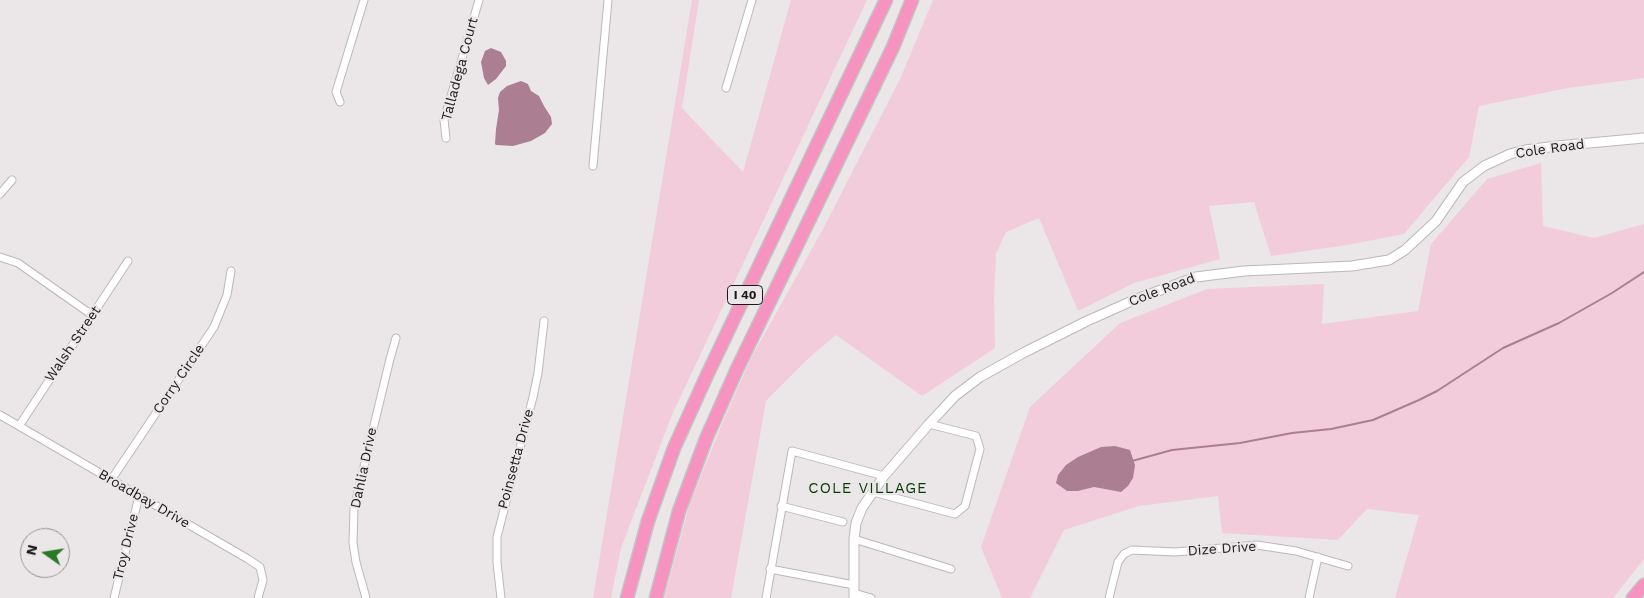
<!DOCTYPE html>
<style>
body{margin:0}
#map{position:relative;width:1644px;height:598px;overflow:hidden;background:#ebe6e8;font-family:"Work Sans",sans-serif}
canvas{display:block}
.north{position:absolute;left:20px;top:528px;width:50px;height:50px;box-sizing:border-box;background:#ebe6e8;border:1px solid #979495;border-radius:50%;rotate:283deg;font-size:14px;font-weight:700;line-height:20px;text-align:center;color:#1a1819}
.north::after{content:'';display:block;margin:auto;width:18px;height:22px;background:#287a24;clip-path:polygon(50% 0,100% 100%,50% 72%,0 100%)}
</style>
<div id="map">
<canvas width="1644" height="598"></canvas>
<div class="north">N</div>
</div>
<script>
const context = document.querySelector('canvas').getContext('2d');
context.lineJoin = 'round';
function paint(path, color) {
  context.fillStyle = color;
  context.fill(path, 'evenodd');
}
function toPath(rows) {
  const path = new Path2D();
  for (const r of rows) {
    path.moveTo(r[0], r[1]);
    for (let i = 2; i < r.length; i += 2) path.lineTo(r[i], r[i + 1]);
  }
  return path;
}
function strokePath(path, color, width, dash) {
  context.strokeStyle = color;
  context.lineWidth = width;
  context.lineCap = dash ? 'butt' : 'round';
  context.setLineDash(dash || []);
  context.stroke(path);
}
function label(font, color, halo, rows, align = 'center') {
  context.font = font + ' "Work Sans",sans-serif';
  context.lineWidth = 4.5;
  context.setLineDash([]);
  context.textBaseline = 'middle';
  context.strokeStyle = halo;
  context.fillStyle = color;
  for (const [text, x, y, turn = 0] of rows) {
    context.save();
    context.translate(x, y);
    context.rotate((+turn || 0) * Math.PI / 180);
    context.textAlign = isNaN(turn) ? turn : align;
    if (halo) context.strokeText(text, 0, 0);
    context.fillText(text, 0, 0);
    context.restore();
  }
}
const green = toPath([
 [692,0,699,0,682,108,743,172,791,0,867,0,672,415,621,548,611,598,593,598],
 [933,0,1644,0,1644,78,1568,88,1479,106,1469,157,1404,234,1347,245,1271,256,1254,202,1209,206,1220,259,1134,283,1078,311,1039,218,1006,232,996,254,994,297,995,348,922,396,836,335,810,357,766,401,731,598,664,598,690,503,722,424,750,360,823,229,901,77],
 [1541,163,1543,226,1594,238,1644,224,1644,559,1613,598,1395,598,1419,515,1367,509,1338,540,1222,533,1218,496,1139,506,1064,530,1030,598,1002,598,981,547,1030,407,1120,323,1207,289,1324,284,1322,324,1418,311,1431,244,1487,179]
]);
const water = toPath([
 [491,48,501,52,506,61,506,66,496,79,488,85,484,78,481,62,485,51],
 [521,81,528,84,531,91,539,96,544,106,551,117,552,124,545,133,531,141,513,146,496,145,495,144,496,129,499,110,498,98,500,92,507,86],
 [1115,446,1130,450,1135,465,1133,478,1128,486,1121,492,1094,487,1078,491,1067,491,1056,483,1058,475,1066,465,1078,457,1101,447]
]);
const stream = toPath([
 [1132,461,1172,450,1240,443,1292,433,1331,429,1373,420,1419,400,1437,391,1503,348,1559,323,1612,293,1644,272]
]);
const minor = toPath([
 [726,88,752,0],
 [340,102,336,92,364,0],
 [446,138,444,120,479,0],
 [593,166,608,0],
 [0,194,12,180],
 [0,257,18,263,92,315],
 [0,415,248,559,260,567,263,580,258,598],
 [19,426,128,261],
 [111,480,214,327,227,295,231,271],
 [873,492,955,514,965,506,980,449,976,436,929,424],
 [781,506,843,522],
 [854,539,951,569],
 [770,569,854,585],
 [854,593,871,598],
 [114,598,139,496],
 [366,598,356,562,353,543,354,508,390,359,396,338],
 [501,598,497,563,497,537,533,397,538,373,544,321],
 [766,598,792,451,884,476],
 [1109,598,1118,562,1124,554,1132,550,1175,552,1257,545,1296,551,1348,566],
 [1309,598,1318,557]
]);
const tertiary = toPath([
 [854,598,854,539,856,523,862,508,884,476,929,424,955,396,980,377,1025,352,1087,321,1134,300,1196,277,1244,271,1352,266,1389,260,1405,250,1436,221,1463,182,1484,166,1510,154,1525,150,1557,146,1644,138]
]);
const motorway = toPath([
 [627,598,648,521,674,448,708,373,886,0],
 [656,598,679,511,706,439,737,369,893,47,912,0],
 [1633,598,1644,585]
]);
const shields = [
 [745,295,35]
];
const shieldNames = [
 ["I 40",745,295]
];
const streetNames = [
 ["Talladega Court",460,69,-75],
 ["Cole Road",1550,149,-8],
 ["Cole Road",1162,290,-21],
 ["Walsh Street",73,344,-56],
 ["Corry Circle",179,379,-56],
 ["Poinsetta Drive",516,459,-75],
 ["Dahlia Drive",364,468,-78],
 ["Broadbay Drive",144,499,30],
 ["Troy Drive",126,547,-76],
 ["Dize Drive",1222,549,-4]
];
const neighbourhoodNames = [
 ["COLE VILLAGE",868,489]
];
paint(green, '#f3ccdb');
paint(water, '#ac7e91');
strokePath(stream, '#ac7e91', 2);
strokePath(minor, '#bdb7b9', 9);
strokePath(tertiary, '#bdb7b9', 11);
strokePath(motorway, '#c3c3c3', 15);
strokePath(minor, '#fff', 7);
strokePath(tertiary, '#fff', 9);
strokePath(motorway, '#f694bf', 12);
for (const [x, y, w] of shields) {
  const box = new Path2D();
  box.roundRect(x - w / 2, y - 9.5, w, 19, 4);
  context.fillStyle = '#ebe6e8';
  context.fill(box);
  strokePath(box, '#1a1819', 1);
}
label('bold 12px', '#1a1819', null, shieldNames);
label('14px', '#1a1819', '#ebe6e8', streetNames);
context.letterSpacing = '1px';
label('15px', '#053c04', '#ebe6e8', neighbourhoodNames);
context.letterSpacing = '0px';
</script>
